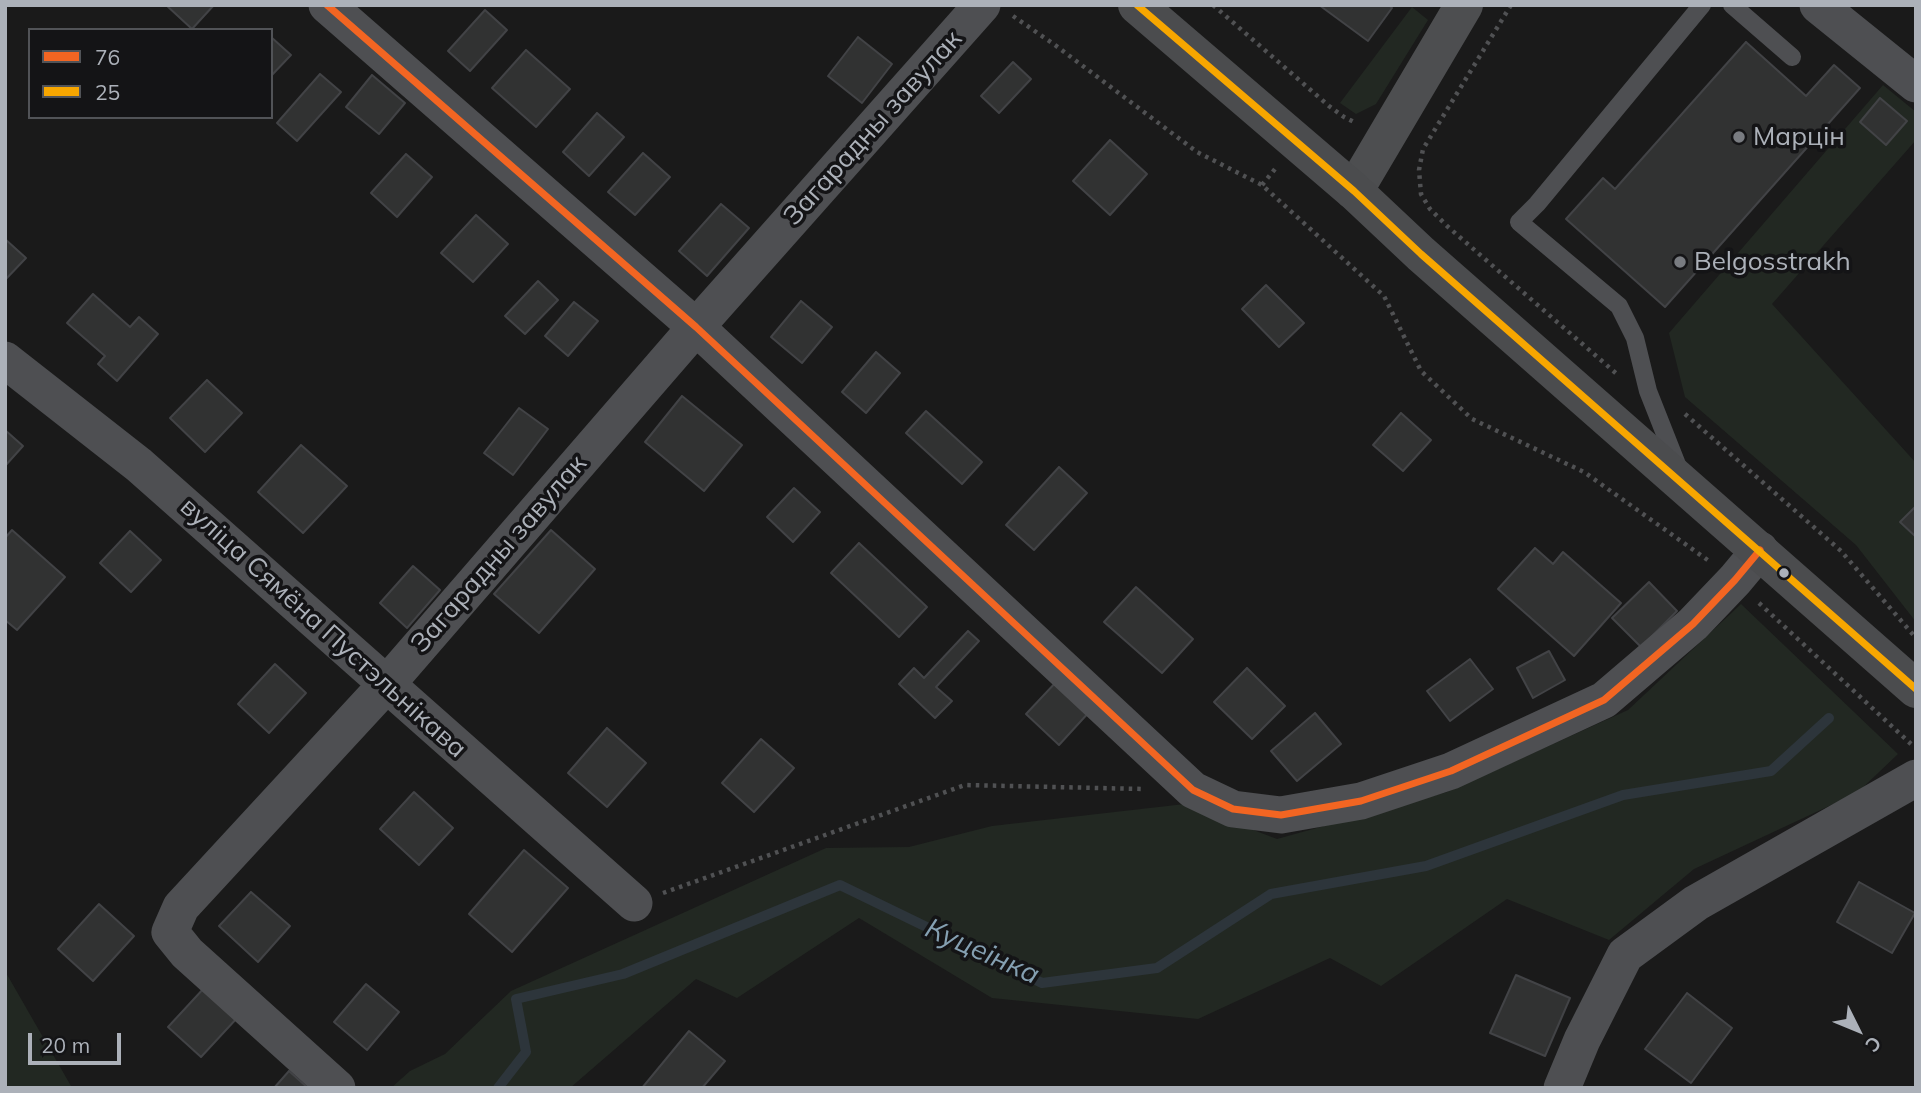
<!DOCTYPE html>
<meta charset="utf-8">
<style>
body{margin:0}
#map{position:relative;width:1921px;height:1093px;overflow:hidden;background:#1a1a1a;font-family:Mulish,sans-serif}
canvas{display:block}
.frame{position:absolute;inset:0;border:7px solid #acb1b9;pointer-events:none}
.legend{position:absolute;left:28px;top:28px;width:245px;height:91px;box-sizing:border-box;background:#141416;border:2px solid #515357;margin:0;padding:9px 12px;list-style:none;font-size:21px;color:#acb1b9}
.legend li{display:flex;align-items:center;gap:14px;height:35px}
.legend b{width:35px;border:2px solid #515357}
.north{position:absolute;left:1823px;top:995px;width:70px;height:70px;-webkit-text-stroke:5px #141416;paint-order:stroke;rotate:133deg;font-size:19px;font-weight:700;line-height:28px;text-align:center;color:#acb1b9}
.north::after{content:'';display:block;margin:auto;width:24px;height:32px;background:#acb1b9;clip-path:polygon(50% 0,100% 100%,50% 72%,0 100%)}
.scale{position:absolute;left:28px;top:1033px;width:93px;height:32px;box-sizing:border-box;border:4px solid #acb1b9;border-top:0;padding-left:9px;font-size:21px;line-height:24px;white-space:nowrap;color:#acb1b9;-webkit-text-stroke:5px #141416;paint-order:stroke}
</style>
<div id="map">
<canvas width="1921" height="1093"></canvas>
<div class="frame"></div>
<ul class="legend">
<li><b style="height:9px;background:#f26522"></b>76</li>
<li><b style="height:9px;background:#f7a600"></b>25</li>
</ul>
<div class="north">С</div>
<div class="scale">20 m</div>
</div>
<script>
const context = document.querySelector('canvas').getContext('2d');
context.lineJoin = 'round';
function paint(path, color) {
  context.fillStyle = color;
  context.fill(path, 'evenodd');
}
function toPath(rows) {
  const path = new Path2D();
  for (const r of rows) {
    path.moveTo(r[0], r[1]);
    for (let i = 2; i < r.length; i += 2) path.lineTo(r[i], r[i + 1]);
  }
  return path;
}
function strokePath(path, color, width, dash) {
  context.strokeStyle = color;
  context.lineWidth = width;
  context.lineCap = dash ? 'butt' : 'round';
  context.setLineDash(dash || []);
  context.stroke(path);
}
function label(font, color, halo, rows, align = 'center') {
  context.font = font + ' Mulish,sans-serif';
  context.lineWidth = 7;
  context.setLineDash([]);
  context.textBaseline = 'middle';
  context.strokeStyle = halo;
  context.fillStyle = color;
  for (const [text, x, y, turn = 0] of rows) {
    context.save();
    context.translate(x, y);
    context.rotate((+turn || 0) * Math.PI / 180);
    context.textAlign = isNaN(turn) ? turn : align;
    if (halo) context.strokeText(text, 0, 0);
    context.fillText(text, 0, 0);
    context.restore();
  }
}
const green = toPath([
 [1412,7,1428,20,1376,104,1356,114,1340,103],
 [1883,85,1916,112,1916,140,1772,304,1916,463,1916,622,1856,545,1685,397,1669,333],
 [1741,604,1898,754,1857,793,1694,869,1609,940,1507,899,1381,986,1330,958,1198,1019,992,998,859,918,737,998,696,979,570,1088,391,1088,410,1071,445,1054,511,991,826,848,909,847,992,826,1185,804,1277,839,1447,792,1628,710],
 [5,971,71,1086,72,1088,5,1088]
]);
const stream = toPath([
 [498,1088,526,1052,516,999,623,974,840,885,1042,983,1157,968,1271,894,1426,866,1623,795,1771,771,1829,718]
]);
const building = toPath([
 [166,5,214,5,192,29,166,5],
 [1319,5,1389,5,1392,8,1368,41,1319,5],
 [485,10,507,30,470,71,448,51,485,10],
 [271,37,291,55,271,76,271,37],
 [858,37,892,64,862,103,828,76,858,37],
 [1746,42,1806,96,1834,65,1860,88,1665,307,1566,219,1603,178,1615,189,1746,42],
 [526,50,570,89,536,127,492,88,526,50],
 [1013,62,1031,79,999,113,981,96,1013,62],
 [320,74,341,92,297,141,277,123,320,74],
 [372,75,405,103,379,134,346,107,372,75],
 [1880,98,1907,121,1886,145,1860,122,1880,98],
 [597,113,624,137,589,176,563,152,597,113],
 [1110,140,1147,174,1110,215,1073,181,1110,140],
 [643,153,670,177,635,215,608,192,643,153],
 [406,154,432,177,397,217,371,193,406,154],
 [721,204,749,228,707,276,679,251,721,204],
 [476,215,508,244,473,282,441,253,476,215],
 [5,239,26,258,5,280,5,239],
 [538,281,558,300,525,334,505,316,538,281],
 [1266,285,1304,323,1279,347,1242,309,1266,285],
 [93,294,130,327,139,317,158,334,117,381,98,364,105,356,67,323,93,294],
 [801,301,832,327,802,363,771,337,801,301],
 [574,302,598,321,568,356,545,336,574,302],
 [876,352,900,373,866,413,842,392,876,352],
 [207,380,242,413,205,452,170,418,207,380],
 [682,396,742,445,704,491,645,442,682,396],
 [519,408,548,429,513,475,484,453,519,408],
 [926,411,982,462,962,484,906,433,926,411],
 [1401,413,1431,440,1403,471,1373,445,1401,413],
 [5,430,23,446,5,466,5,430],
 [301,445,347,486,303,533,258,492,301,445],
 [1059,467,1087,493,1034,550,1006,525,1059,467],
 [794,488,820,512,793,542,767,517,794,488],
 [1916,506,1916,537,1900,522,1916,506],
 [12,530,65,577,17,630,5,620,5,538,12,530],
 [551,530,595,569,539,633,494,594,551,530],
 [130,531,161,560,131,592,100,563,130,531],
 [859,543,927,607,899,637,831,573,859,543],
 [1535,548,1553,564,1563,552,1621,603,1574,656,1498,589,1535,548],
 [413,566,440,590,407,628,380,603,413,566],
 [1649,582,1677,611,1641,647,1612,618,1649,582],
 [1136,587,1193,639,1162,673,1104,622,1136,587],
 [968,631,979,641,936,687,952,701,935,718,899,684,914,668,924,678,968,631],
 [1549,651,1565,680,1533,698,1517,668,1549,651],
 [1470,659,1493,689,1450,721,1427,691,1470,659],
 [275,664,306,693,269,733,238,704,275,664],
 [1247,668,1285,706,1252,739,1214,702,1247,668],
 [1058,680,1091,710,1059,745,1026,714,1058,680],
 [1315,713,1341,744,1297,781,1271,751,1315,713],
 [607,728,646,763,607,807,568,773,607,728],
 [761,739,794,768,754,812,722,783,761,739],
 [414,792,453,828,419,865,380,829,414,792],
 [524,850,568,888,512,952,469,914,524,850],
 [1859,882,1915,913,1892,953,1837,922,1859,882],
 [251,892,290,926,258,962,219,926,251,892],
 [99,904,134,936,93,981,58,949,99,904],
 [1516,975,1570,998,1545,1056,1490,1033,1516,975],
 [366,984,399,1012,367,1050,334,1022,366,984],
 [205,987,238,1017,201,1057,168,1027,205,987],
 [1687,993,1732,1028,1691,1083,1645,1049,1687,993],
 [689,1031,725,1061,702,1088,642,1088,689,1031],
 [289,1071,308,1088,274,1088,289,1071]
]);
const path = toPath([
 [1213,5,1329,106,1344,117,1356,123],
 [1511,5,1423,149,1419,170,1421,194,1430,209,1447,226,1618,375],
 [1013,16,1055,45,1197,152,1262,185,1384,296,1421,371,1472,419,1584,472,1709,561],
 [1262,185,1275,169],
 [1685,414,1841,551,1916,638],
 [1759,603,1911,744],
 [663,893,965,785,1143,789]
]);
const service = toPath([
 [1732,5,1792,57],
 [1678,467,1648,391,1635,338,1619,306,1519,222,1537,204,1702,5]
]);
const minor = toPath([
 [327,5,696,327,1193,790,1233,809,1281,815,1361,801,1451,771,1604,700,1693,624,1735,580,1760,550],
 [1818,5,1916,84],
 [5,360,139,465,634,903],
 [337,1088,187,953,170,932,181,907,386,685,696,327,982,5],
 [1562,1088,1582,1040,1625,955,1696,903,1916,778]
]);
const secondary = toPath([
 [1354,191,1464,5]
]);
const primary = toPath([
 [1137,5,1354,191,1421,254,1916,689]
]);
const bus1 = toPath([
 [327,5,696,327,1193,790,1233,809,1281,815,1361,801,1451,771,1604,700,1693,624,1735,580,1760,550]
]);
const bus2 = toPath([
 [1137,5,1354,191,1421,254,1916,689]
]);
const markers = [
 [1739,137,7,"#797c81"],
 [1680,262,7,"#797c81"],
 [1784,573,6,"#acb1b9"]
];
const streetNames = [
 ["Загарадны завулак",873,128,-48],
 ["Загарадны завулак",499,554,-49],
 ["вуліца Сямёна Пустэльнікава",323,628,42]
];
const poiNames = [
 ["Марцін",1753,137],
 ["Belgosstrakh",1694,262]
];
const waterNames = [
 ["Куцеінка",982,952,24]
];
paint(green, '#222822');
strokePath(stream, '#2d353b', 10);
paint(building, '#313232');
strokePath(building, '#424346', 2);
strokePath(path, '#505153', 4.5, [3.5, 5]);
strokePath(service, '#4e4f52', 18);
strokePath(minor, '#4e4f52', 37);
strokePath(secondary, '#4d4e50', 38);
strokePath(primary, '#4b4c4e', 38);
strokePath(bus1, '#f26522', 7);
strokePath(bus2, '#f7a600', 7);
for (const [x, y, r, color] of markers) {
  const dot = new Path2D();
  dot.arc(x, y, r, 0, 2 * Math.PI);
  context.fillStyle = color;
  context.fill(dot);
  strokePath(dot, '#141416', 2.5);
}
label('26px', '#acb1b9', '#141416', streetNames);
label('26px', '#acb1b9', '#141416', poiNames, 'left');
label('italic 28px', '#85a0b2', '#141416', waterNames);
</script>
